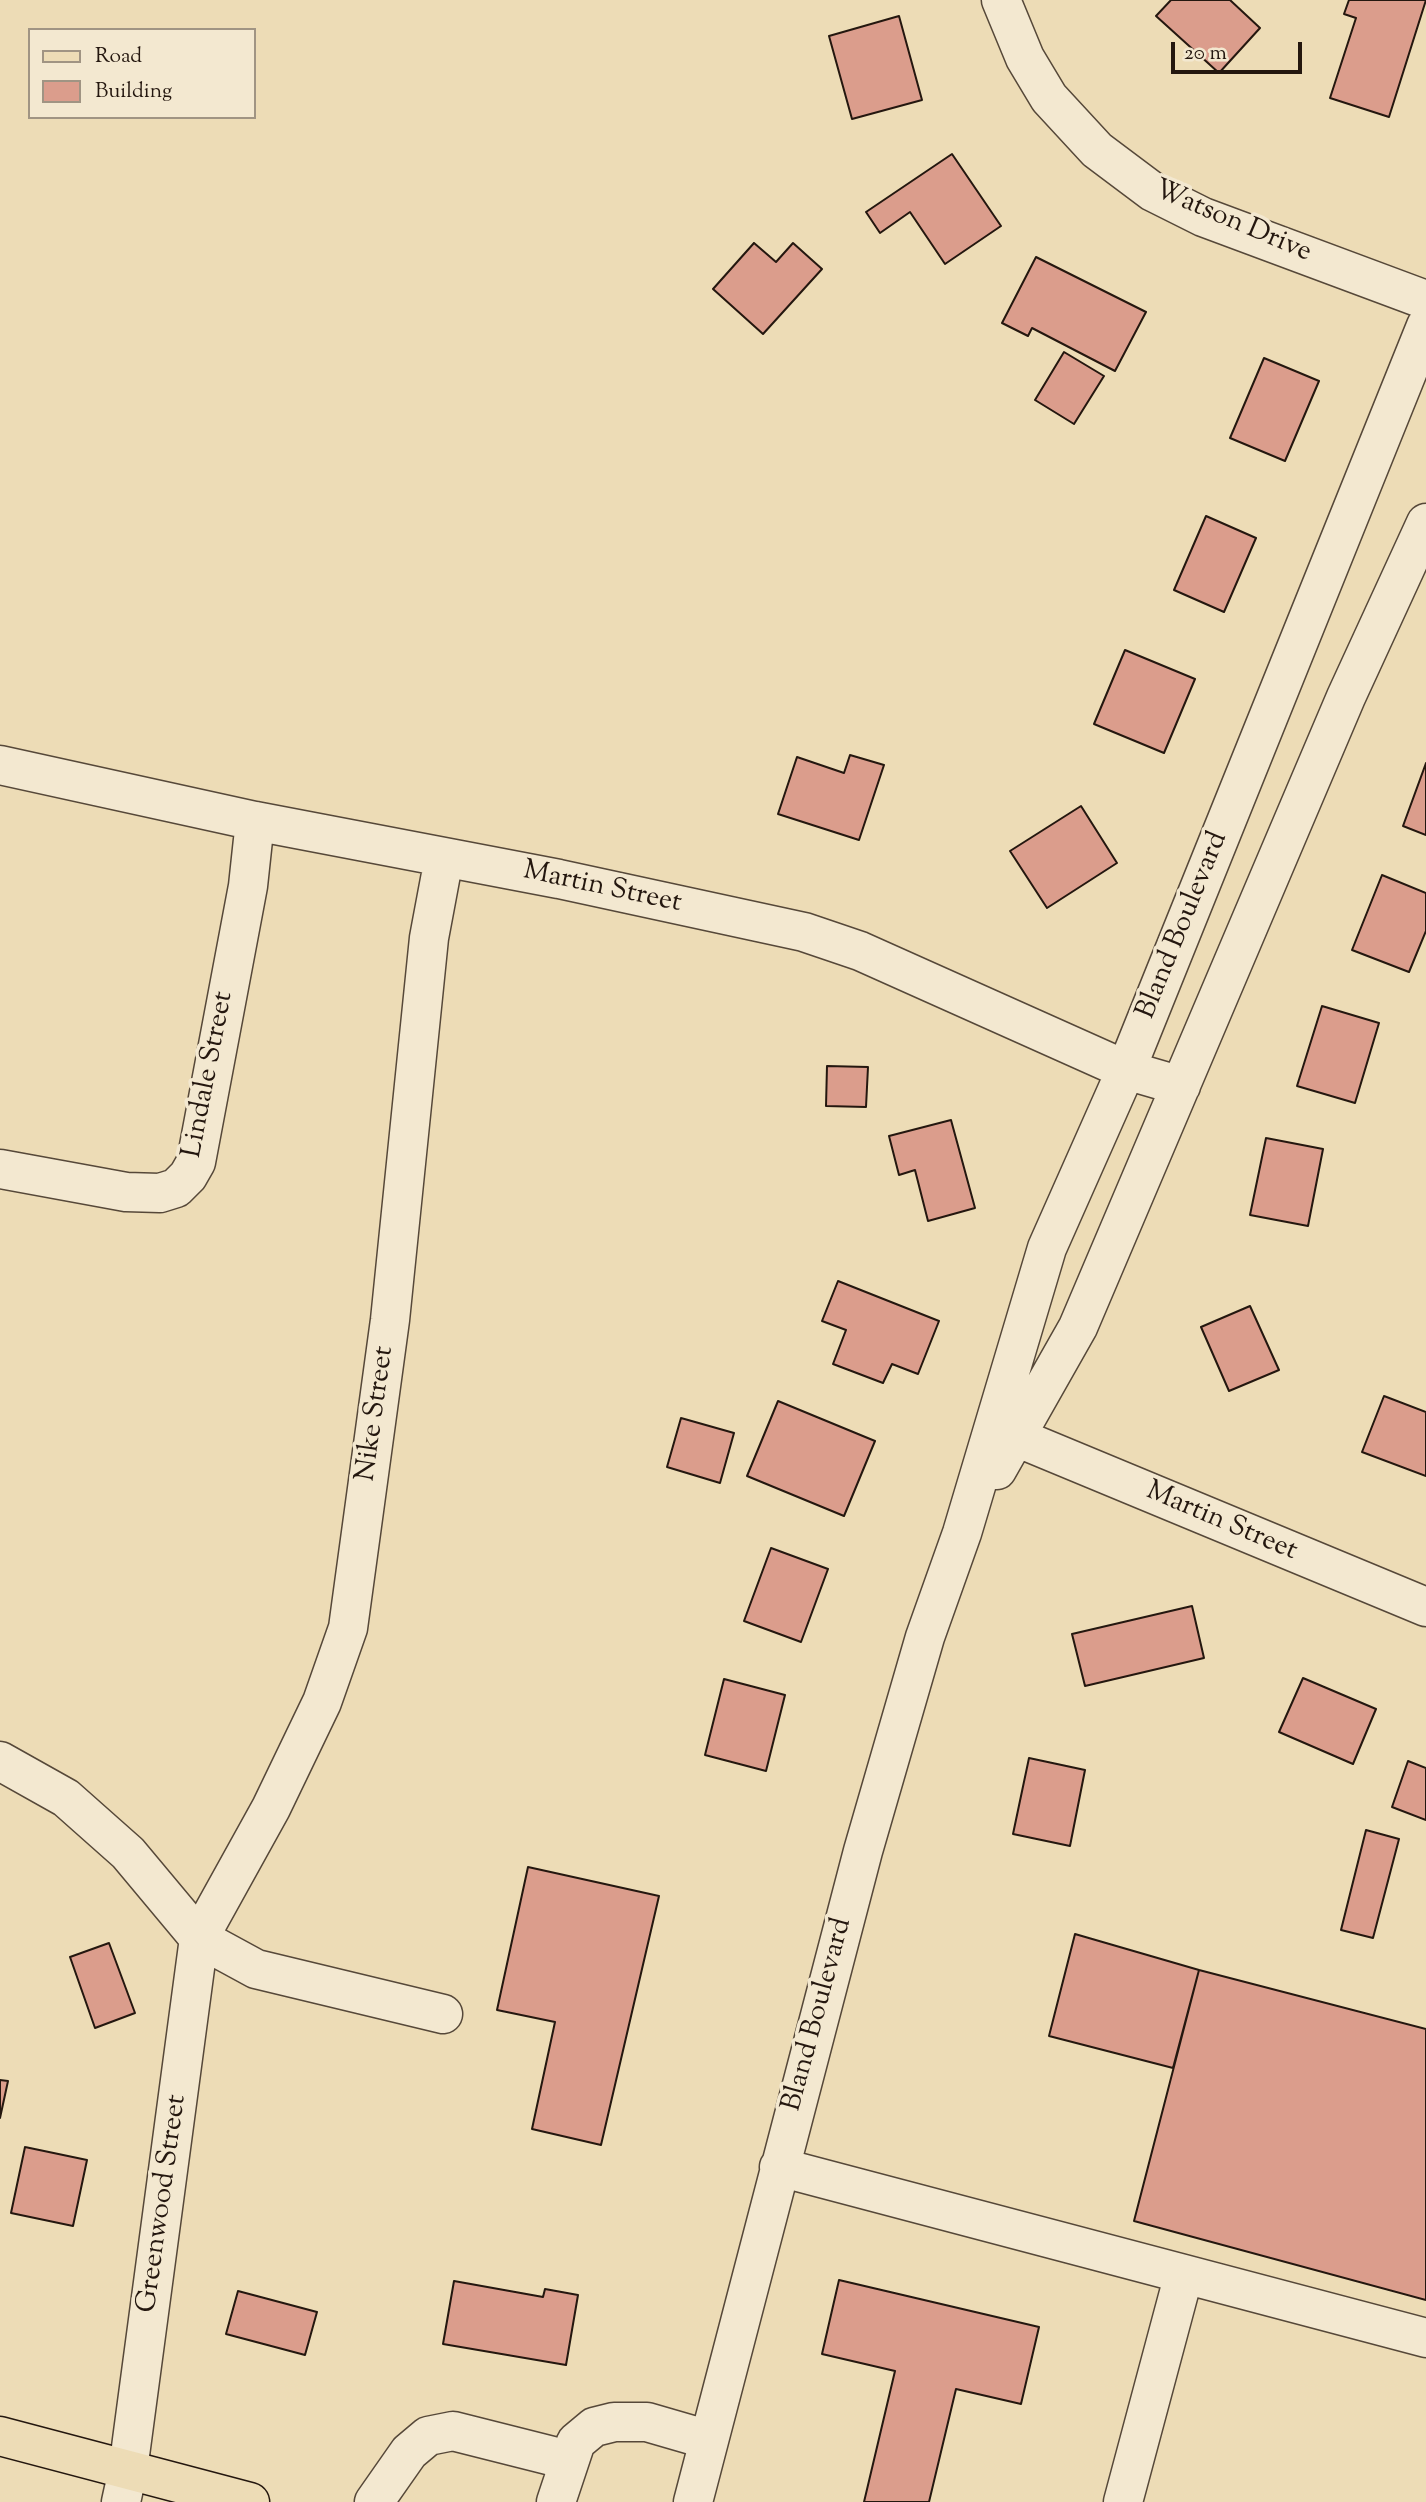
<!DOCTYPE html>
<style>
body{margin:0}
#map{position:relative;width:1426px;height:2502px;overflow:hidden;background:#eddcb6;font-family:"Sorts Mill Goudy",serif}
canvas{display:block}
.legend{position:absolute;left:28px;top:28px;width:228px;height:91px;box-sizing:border-box;background:#f3e8d0;border:2px solid #a09483;margin:0;padding:9px 12px;list-style:none;font-size:21px;color:#24170f}
.legend li{display:flex;align-items:center;gap:14px;height:35px}
.legend b{width:35px;border:2px solid #a09483}
.scale{position:absolute;left:1171px;top:42px;width:131px;height:32px;box-sizing:border-box;border:4px solid #24170f;border-top:0;padding-left:9px;font-size:21px;line-height:24px;white-space:nowrap;color:#24170f;-webkit-text-stroke:5px #f3e8d0;paint-order:stroke}
</style>
<div id="map">
<canvas width="1426" height="2502"></canvas>
<ul class="legend">
<li><b style="height:9px;background:#eddcb6"></b>Road</li>
<li><b style="height:19px;background:#db9d8c"></b>Building</li>
</ul>
<div class="scale">20 m</div>
</div>
<script>
const context = document.querySelector('canvas').getContext('2d');
context.lineJoin = 'round';
function paint(path, color) {
  context.fillStyle = color;
  context.fill(path, 'evenodd');
}
function toPath(rows) {
  const path = new Path2D();
  for (const r of rows) {
    path.moveTo(r[0], r[1]);
    for (let i = 2; i < r.length; i += 2) path.lineTo(r[i], r[i + 1]);
  }
  return path;
}
function strokePath(path, color, width, dash) {
  context.strokeStyle = color;
  context.lineWidth = width;
  context.lineCap = dash ? 'butt' : 'round';
  context.setLineDash(dash || []);
  context.stroke(path);
}
function label(font, color, halo, rows, align = 'center') {
  context.font = font + ' "Sorts Mill Goudy",serif';
  context.lineWidth = 7;
  context.setLineDash([]);
  context.textBaseline = 'middle';
  context.strokeStyle = halo;
  context.fillStyle = color;
  for (const [text, x, y, turn = 0] of rows) {
    context.save();
    context.translate(x, y);
    context.rotate((+turn || 0) * Math.PI / 180);
    context.textAlign = isNaN(turn) ? turn : align;
    if (halo) context.strokeText(text, 0, 0);
    context.fillText(text, 0, 0);
    context.restore();
  }
}
const building = toPath([
 [1171,0,1230,0,1260,28,1219,73,1156,16,1171,0],
 [1349,0,1426,0,1389,117,1330,98,1356,18,1344,14,1349,0],
 [899,16,922,100,852,119,829,36,899,16],
 [952,154,1001,226,945,264,910,212,880,233,866,212,952,154],
 [754,243,776,262,793,243,822,269,763,334,713,289,754,243],
 [1036,257,1146,312,1115,371,1032,328,1028,336,1002,323,1036,257],
 [1064,352,1104,376,1074,424,1035,400,1064,352],
 [1264,358,1319,381,1285,461,1230,438,1264,358],
 [1206,516,1256,538,1224,612,1174,590,1206,516],
 [1125,650,1195,679,1164,753,1094,724,1125,650],
 [850,755,884,765,859,840,778,814,797,757,844,773,850,755],
 [1426,763,1426,835,1403,826,1426,763],
 [1081,806,1117,863,1047,908,1010,851,1081,806],
 [1382,875,1426,893,1426,931,1409,972,1352,950,1382,875],
 [1322,1006,1379,1023,1355,1103,1297,1086,1322,1006],
 [827,1066,868,1067,866,1107,826,1106,827,1066],
 [951,1120,975,1208,928,1221,915,1170,899,1175,889,1136,951,1120],
 [1266,1138,1323,1149,1308,1226,1250,1215,1266,1138],
 [838,1281,939,1321,918,1374,892,1364,883,1383,833,1364,846,1330,822,1321,838,1281],
 [1250,1306,1279,1370,1229,1391,1201,1327,1250,1306],
 [1384,1396,1426,1412,1426,1476,1362,1452,1384,1396],
 [778,1401,875,1441,844,1516,747,1476,778,1401],
 [681,1418,734,1433,720,1483,667,1467,681,1418],
 [771,1548,828,1569,801,1642,744,1621,771,1548],
 [1192,1606,1204,1658,1085,1686,1072,1634,1192,1606],
 [1303,1678,1376,1709,1353,1764,1279,1732,1303,1678],
 [724,1679,785,1695,766,1771,705,1755,724,1679],
 [1029,1758,1085,1770,1070,1846,1013,1834,1029,1758],
 [1408,1761,1426,1768,1426,1820,1392,1807,1408,1761],
 [1366,1830,1399,1839,1373,1938,1341,1930,1366,1830],
 [528,1867,659,1896,601,2145,532,2129,555,2022,497,2010,528,1867],
 [1075,1934,1199,1970,1173,2068,1049,2036,1075,1934],
 [109,1943,135,2013,95,2028,70,1957,109,1943],
 [1199,1970,1426,2029,1426,2300,1134,2221,1199,1970],
 [0,2080,8,2081,0,2118,0,2080],
 [25,2147,87,2160,73,2226,11,2213,25,2147],
 [839,2280,1039,2327,1021,2404,956,2389,929,2502,864,2502,895,2371,822,2354,839,2280],
 [454,2281,543,2297,545,2289,578,2295,566,2365,443,2344,454,2281],
 [238,2291,317,2312,305,2355,226,2334,238,2291]
]);
const minor = toPath([
 [1001,0,1025,58,1049,98,1097,150,1153,192,1203,217,1426,300],
 [0,765,255,821,559,879,804,932,860,951,1126,1070,1181,1086],
 [0,1169,126,1192,160,1193,176,1188,188,1176,196,1162,248,886,255,821],
 [1016,1437,1426,1607],
 [997,1470,1078,1327,1346,697,1426,523],
 [0,1761,66,1798,128,1853,199,1938,128,2470,121,2502],
 [443,2014,256,1969,199,1938,271,1808,322,1702,348,1628,390,1320,429,938,444,858],
 [779,2167,1426,2338],
 [374,2502,409,2452,428,2436,453,2431,568,2460],
 [556,2502,576,2442,594,2427,614,2422,647,2422,709,2440],
 [693,2502,863,1851,925,1637,962,1533,1047,1248,1126,1070,1426,326],
 [1123,2502,1184,2274]
]);
const major = toPath([
 [0,2436,250,2502]
]);
const streetNames = [
 ["Watson Drive",1232,223,23],
 ["Martin Street",602,889,12],
 ["Bland Boulevard",1184,926,-68],
 ["Lindale Street",210,1075,-79],
 ["Nike Street",377,1414,-82],
 ["Martin Street",1221,1523,23],
 ["Bland Boulevard",819,2015,-75],
 ["Greenwood Street",164,2204,-82]
];
paint(building, '#db9d8c');
strokePath(building, '#24170f', 2);
strokePath(minor, '#564839', 41);
strokePath(major, '#24170f', 41);
strokePath(minor, '#f3e8d0', 38);
strokePath(major, '#eddcb6', 38);
label('28px', '#24170f', '#f3e8d0', streetNames);
</script>
